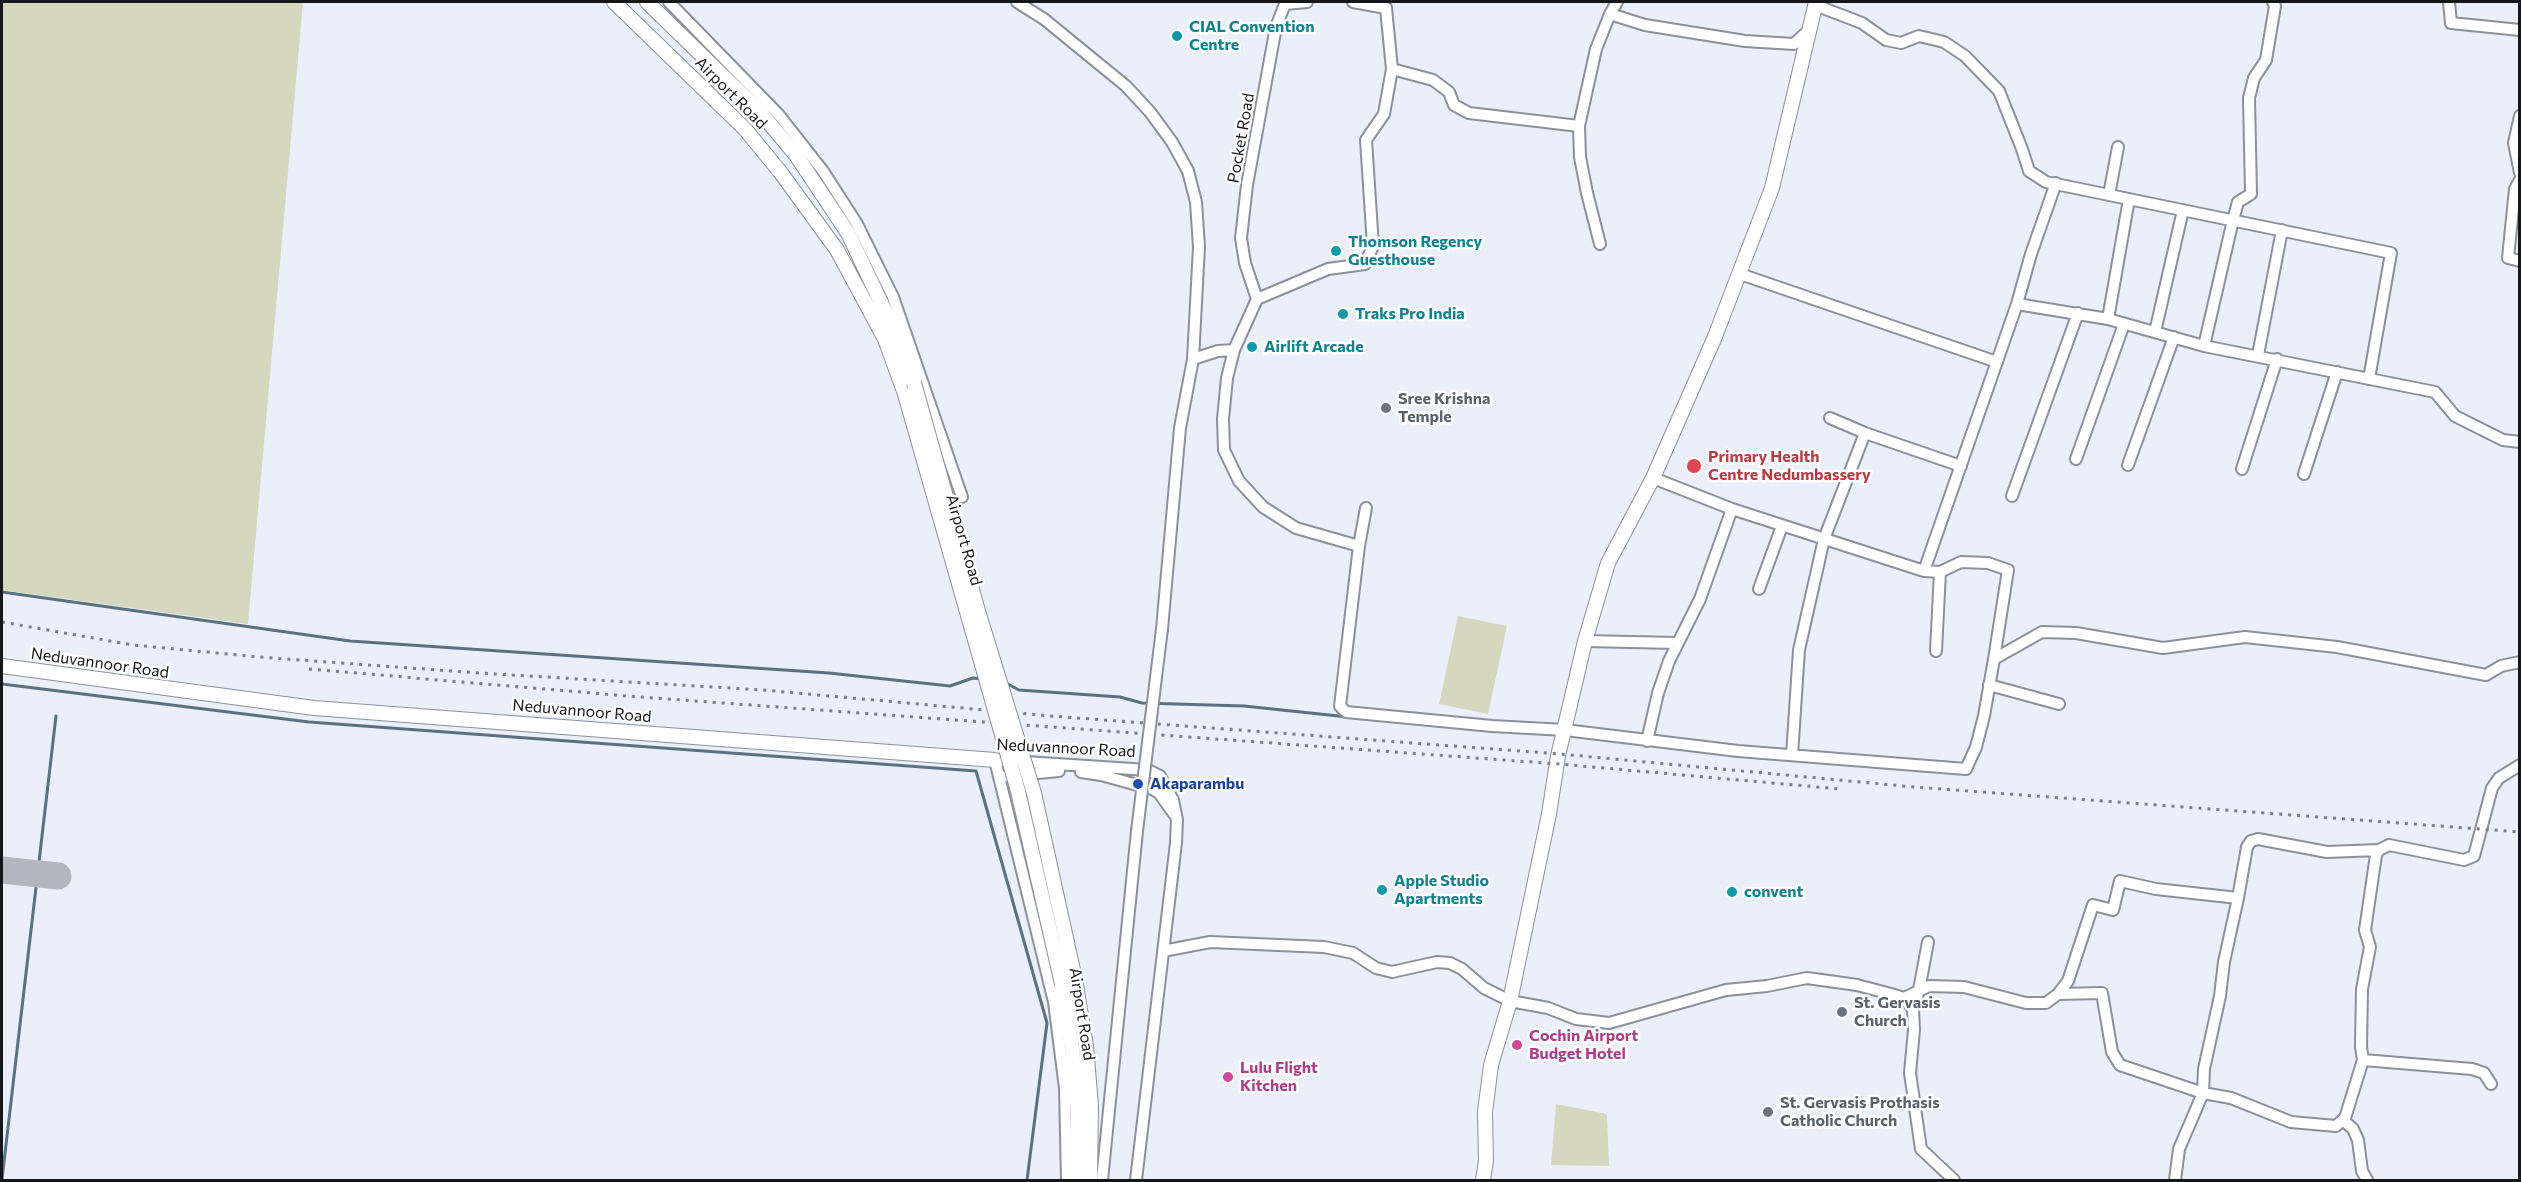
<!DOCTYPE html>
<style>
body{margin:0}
#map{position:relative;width:2521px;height:1182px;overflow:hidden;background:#ebeffa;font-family:Commissioner,sans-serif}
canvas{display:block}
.frame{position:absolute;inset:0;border:3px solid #15161a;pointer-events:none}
</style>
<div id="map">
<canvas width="2521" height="1182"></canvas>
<div class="frame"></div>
</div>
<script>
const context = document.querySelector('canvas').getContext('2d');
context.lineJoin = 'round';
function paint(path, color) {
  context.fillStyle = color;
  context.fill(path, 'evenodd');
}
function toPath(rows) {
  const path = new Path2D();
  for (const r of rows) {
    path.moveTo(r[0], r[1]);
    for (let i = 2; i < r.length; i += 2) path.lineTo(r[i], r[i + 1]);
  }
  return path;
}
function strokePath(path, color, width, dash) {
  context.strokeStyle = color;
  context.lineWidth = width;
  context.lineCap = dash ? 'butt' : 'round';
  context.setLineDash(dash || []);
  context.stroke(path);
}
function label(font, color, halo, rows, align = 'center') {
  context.font = font + ' Commissioner,sans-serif';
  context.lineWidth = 5;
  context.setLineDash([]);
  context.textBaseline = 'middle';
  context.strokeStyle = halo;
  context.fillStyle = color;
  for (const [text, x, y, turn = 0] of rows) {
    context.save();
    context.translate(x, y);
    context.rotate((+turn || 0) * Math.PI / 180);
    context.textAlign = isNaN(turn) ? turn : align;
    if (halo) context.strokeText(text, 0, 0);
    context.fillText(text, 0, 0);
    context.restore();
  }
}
const green = toPath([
 [2,2,303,2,248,624,2,590],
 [1458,616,1507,626,1488,714,1439,704],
 [1556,1104,1607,1114,1609,1166,1551,1165]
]);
const stream = toPath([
 [2,592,350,641,829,673,950,686,973,678,983,679],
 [1004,682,1019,690,1120,697,1142,703,1244,706,1348,717],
 [2,684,309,722,976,771,1047,1023,1027,1180],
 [2,1179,56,716]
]);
const taxiway = toPath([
 [2,870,58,876]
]);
const minor = toPath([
 [669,2,779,115,823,171,857,224,893,297,962,497],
 [1017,2,1044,19,1126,86,1150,112,1172,142,1188,171,1196,202,1199,247,1193,359,1180,428,1162,629],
 [1353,2,1386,8,1392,69],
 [2449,2,2451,23,2520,30],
 [1815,5,1862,23,1886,40,1901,43,1919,36,1944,42,1965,56,1999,91,2022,149,2029,171,2046,182,2391,253,2369,379],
 [1610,14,1617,2],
 [2520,116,2514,143,2520,173],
 [1579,126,1580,157,1587,193,1600,244],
 [2520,180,2515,189,2508,258,2520,261],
 [2109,195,2118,147],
 [1740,274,1997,362],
 [1257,299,1245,263,1241,238,1247,185,1276,27,1285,4,1307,2],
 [2017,304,2031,254,2056,183],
 [2108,319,2129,199],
 [2155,332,2183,210],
 [2204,346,2233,220,2238,202,2251,194,2249,98,2254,78,2266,60,2275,6,2273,2],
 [1234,350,1227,378,1223,419,1224,450,1239,481,1263,507,1296,528,1359,546],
 [2258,355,2282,230],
 [1193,359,1218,351,1234,350,1257,299,1328,269,1365,264,1373,246,1366,140,1384,114,1392,69,1433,80,1449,92,1454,105,1469,113,1579,126,1596,49,1610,14,1645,25,1745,41,1794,44,1809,30],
 [1830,418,1865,433,1961,466],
 [2076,459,2124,324],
 [2128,465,2174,337],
 [2242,469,2277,359],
 [2304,474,2337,372],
 [1653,478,1732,509,1924,571,1940,572,1961,562,1988,563,2008,570,1994,659,2042,632,2076,633,2163,648,2245,637,2337,647,2486,675,2501,666,2520,662],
 [2012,496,2078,313],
 [1366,508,1359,546,1340,706,1346,712,1492,726,1565,730,1738,751,1966,769,1976,747,1984,716,1994,659],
 [1924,571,2017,304,2108,319,2204,346,2435,392,2455,416,2503,440,2520,442],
 [1759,589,1782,526],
 [1585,641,1677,643],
 [1936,651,1940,572],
 [1989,685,2059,704],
 [1647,741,1658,693,1669,661,1700,599,1732,509],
 [1792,755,1799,650,1824,539,1865,433],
 [1081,772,1101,775,1152,789,1159,793,1174,814],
 [1006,776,1059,771],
 [2238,898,2247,847,2251,841,2258,839,2327,852,2379,850],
 [1163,951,1210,942,1324,947,1353,953,1376,968,1392,972,1437,962,1450,963,1462,969,1484,988,1510,1001,1548,1008,1576,1019,1609,1023,1726,990,1767,986,1807,978,1857,985,1891,994,1904,998,1913,1009,1914,1030,1910,1073,1921,1149,1954,1180],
 [1904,998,1929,986,1964,987,2026,1003,2046,1003,2058,994,2068,981,2093,905,2113,910,2120,881,2156,889,2238,898,2224,962,2220,996,2204,1069,2203,1093,2120,1065,2112,1052,2102,993,2058,994],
 [1913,1009,1919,990,1928,942],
 [2363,1060,2361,1047,2362,989,2370,947,2365,930,2376,855,2379,850,2389,845,2464,860,2474,856,2492,788,2499,778,2520,765],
 [2343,1120,2353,1129,2358,1140,2362,1171,2367,1180],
 [1067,1180,1065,1088,1054,1002,995,760,1148,770,1160,776,1173,800,1177,820,1176,843,1136,1180],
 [1102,1180,1137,831],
 [2175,1180,2179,1149,2203,1093,2231,1098,2291,1122,2336,1126,2345,1118,2363,1060,2472,1069,2484,1073,2491,1084]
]);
const major = toPath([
 [614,2,745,129,781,173,837,250,885,339,905,394],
 [647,2,760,112,796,155,848,233,896,334,914,383],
 [2,666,314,708,995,760],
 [1075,979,1086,1046,1091,1106,1090,1180],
 [1062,984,1072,1049,1078,1113,1077,1180],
 [1483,1180,1486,1161,1485,1112,1491,1065,1510,1001,1549,814,1558,756,1585,641,1608,563,1653,478,1714,339,1772,188,1816,2]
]);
const rail = toPath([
 [2,622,133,645,259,657,479,673,763,690,1051,716,1560,754,1914,787,2520,832],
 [309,669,627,696,1559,764,1840,789]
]);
const minorBridge = toPath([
 [1137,831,1162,629]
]);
const majorBridge = toPath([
 [914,383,978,611,1034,793,1075,979],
 [905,394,1018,791,1062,984]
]);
const markers = [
 [1177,36,6,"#0f9aa8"],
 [1336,251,6,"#0f9aa8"],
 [1343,314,6,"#0f9aa8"],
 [1252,347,6,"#0f9aa8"],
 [1386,408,6,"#6b7280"],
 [1694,466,8,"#e0444e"],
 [1138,784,6,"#1a4fb4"],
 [1382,890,6,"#0f9aa8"],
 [1732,892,6,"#0f9aa8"],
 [1842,1012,6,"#6b7280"],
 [1517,1045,6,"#d1479c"],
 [1228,1077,6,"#d1479c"],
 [1768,1112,6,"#6b7280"]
];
const cultureNames = [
 ["CIAL Convention",1189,27],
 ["Centre",1189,45],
 ["Thomson Regency",1348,242],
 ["Guesthouse",1348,260],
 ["Traks Pro India",1355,314],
 ["Airlift Arcade",1264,347],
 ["Apple Studio",1394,881],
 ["Apartments",1394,899],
 ["convent",1744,892]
];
const streetNames = [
 ["Airport Road",731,93,45],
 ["Pocket Road",1241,138,-80],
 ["Airport Road",964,540,74],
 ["Neduvannoor Road",100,663,8],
 ["Neduvannoor Road",582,711,5],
 ["Neduvannoor Road",1066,748,3],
 ["Airport Road",1082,1014,81]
];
const worshipNames = [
 ["Sree Krishna",1398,399],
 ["Temple",1398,417],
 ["St. Gervasis",1854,1003],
 ["Church",1854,1021],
 ["St. Gervasis Prothasis",1780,1103],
 ["Catholic Church",1780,1121]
];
const healthNames = [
 ["Primary Health",1708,457],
 ["Centre Nedumbassery",1708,475]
];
const transitNames = [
 ["Akaparambu",1150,784]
];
const hotelNames = [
 ["Cochin Airport",1529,1036],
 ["Budget Hotel",1529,1054],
 ["Lulu Flight",1240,1068],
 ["Kitchen",1240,1086]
];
paint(green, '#d5d7be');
strokePath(stream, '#5a727e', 3);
strokePath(taxiway, '#b3b6bf', 27);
strokePath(minor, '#8c9099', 14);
strokePath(major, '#8c9099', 16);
strokePath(minor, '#fff', 10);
strokePath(major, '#fff', 14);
strokePath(rail, '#7b7d84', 3, [3, 6]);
strokePath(minorBridge, '#8c9099', 14, []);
strokePath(majorBridge, '#8c9099', 16, []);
strokePath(minorBridge, '#fff', 10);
strokePath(majorBridge, '#fff', 14);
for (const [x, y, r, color] of markers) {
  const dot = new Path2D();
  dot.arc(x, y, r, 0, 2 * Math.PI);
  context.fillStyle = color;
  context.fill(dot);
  strokePath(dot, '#fff', 2);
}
label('bold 16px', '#0d838f', '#fff', cultureNames, 'left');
label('16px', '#15161a', '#fff', streetNames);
label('bold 16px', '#5b616d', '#fff', worshipNames, 'left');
label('bold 16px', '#be3a42', '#fff', healthNames, 'left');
label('bold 16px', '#164399', '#fff', transitNames, 'left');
label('bold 16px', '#b23c85', '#fff', hotelNames, 'left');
</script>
